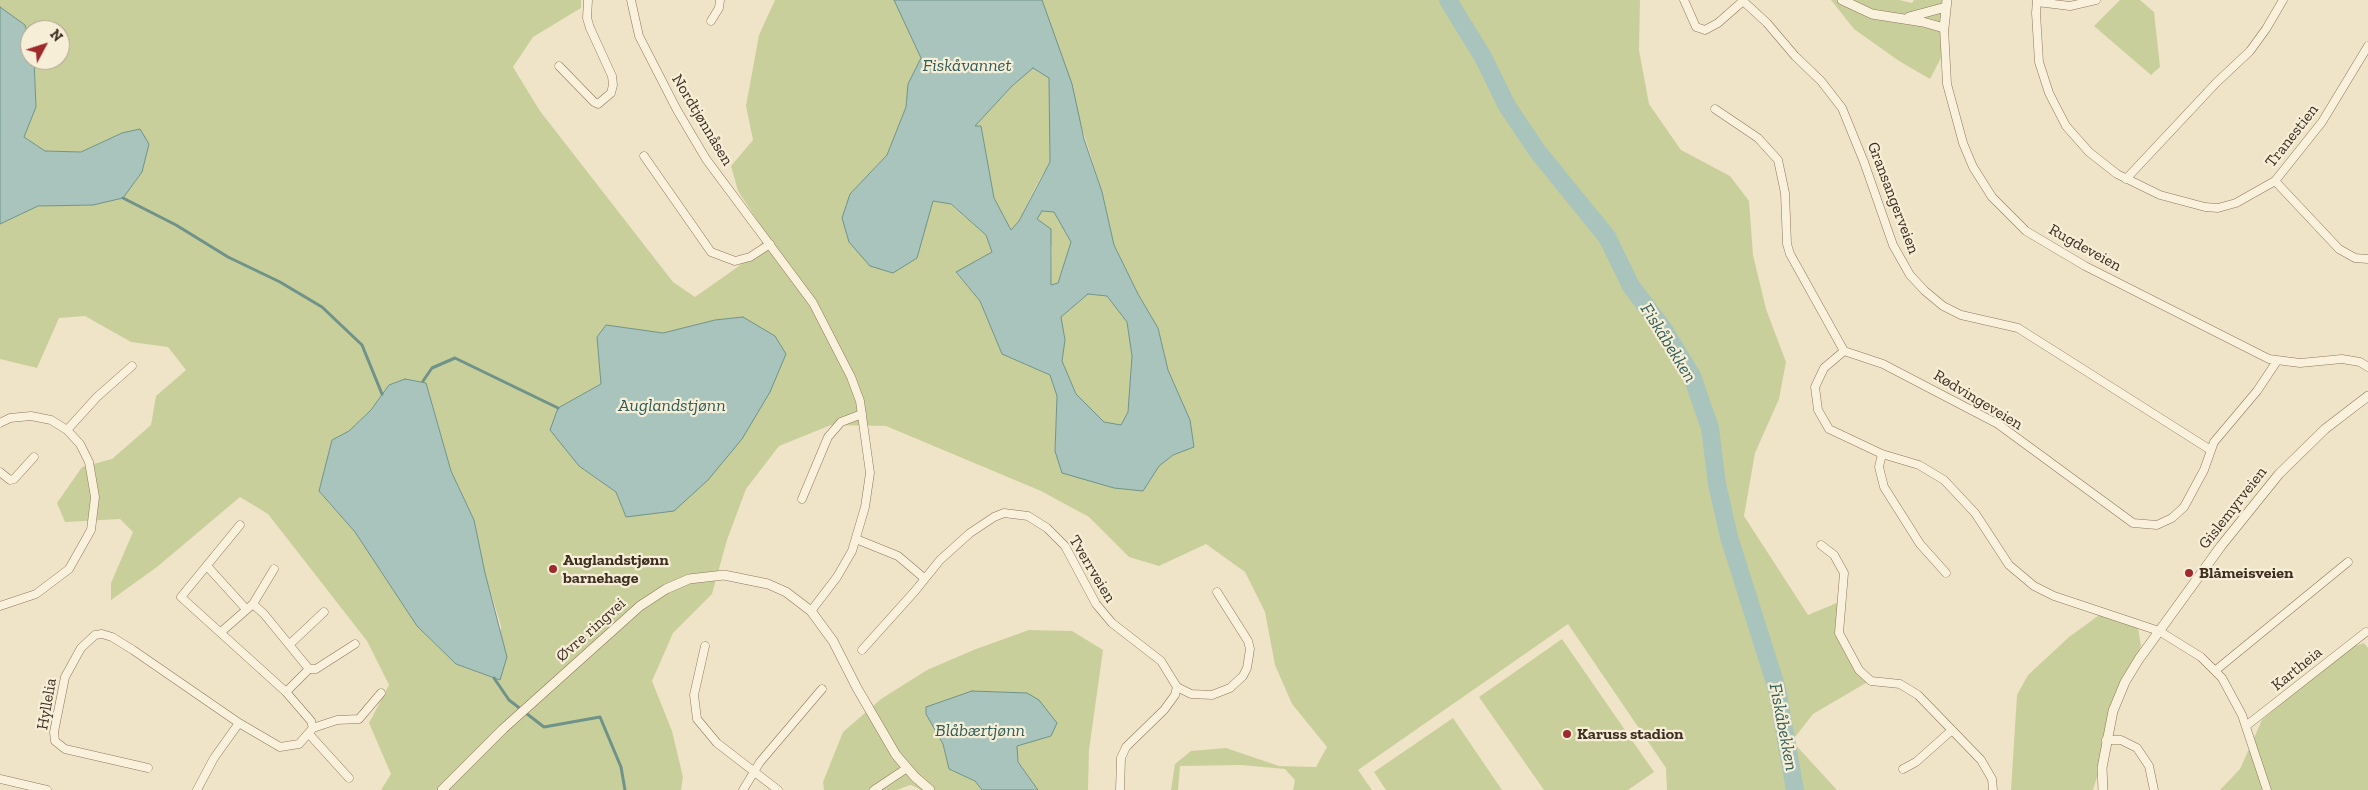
<!DOCTYPE html>
<meta charset="utf-8">
<style>
body{margin:0}
#map{position:relative;width:2368px;height:790px;overflow:hidden;background:#f0e4c8;font-family:"Zilla Slab",serif}
canvas{display:block}
.north{position:absolute;left:20px;top:20px;width:50px;height:50px;box-sizing:border-box;background:#f7eed8;border:1px solid #ada18e;border-radius:50%;rotate:50deg;font-size:14px;font-weight:700;line-height:20px;text-align:center;color:#3d2e20}
.north::after{content:'';display:block;margin:auto;width:18px;height:22px;background:#9e2a2b;clip-path:polygon(50% 0,100% 100%,50% 72%,0 100%)}
</style>
<div id="map">
<canvas width="2368" height="790"></canvas>
<div class="north">N</div>
</div>
<script>
const context = document.querySelector('canvas').getContext('2d');
context.lineJoin = 'round';
function paint(path, color) {
  context.fillStyle = color;
  context.fill(path, 'evenodd');
}
function toPath(rows) {
  const path = new Path2D();
  for (const r of rows) {
    path.moveTo(r[0], r[1]);
    for (let i = 2; i < r.length; i += 2) path.lineTo(r[i], r[i + 1]);
  }
  return path;
}
function strokePath(path, color, width, dash) {
  context.strokeStyle = color;
  context.lineWidth = width;
  context.lineCap = dash ? 'butt' : 'round';
  context.setLineDash(dash || []);
  context.stroke(path);
}
function label(font, color, halo, rows, align = 'center') {
  context.font = font + ' "Zilla Slab",serif';
  context.lineWidth = 4.5;
  context.setLineDash([]);
  context.textBaseline = 'middle';
  context.strokeStyle = halo;
  context.fillStyle = color;
  for (const [text, x, y, turn = 0] of rows) {
    context.save();
    context.translate(x, y);
    context.rotate((+turn || 0) * Math.PI / 180);
    context.textAlign = isNaN(turn) ? turn : align;
    if (halo) context.strokeText(text, 0, 0);
    context.fillText(text, 0, 0);
    context.restore();
  }
}
const green = toPath([
 [0,0,581,0,581,8,533,37,513,67,540,111,673,282,695,297,739,266,768,237,738,191,731,166,753,140,746,106,759,35,775,0,894,0,921,58,908,84,906,107,887,155,850,194,842,218,927,218,933,201,950,204,986,235,992,252,956,273,980,301,1002,354,1050,375,1057,396,1055,451,1143,491,1158,466,1173,455,1194,446,1190,420,1168,370,1158,328,1138,294,1114,245,1102,192,1042,0,1640,0,1639,50,1649,104,1681,150,1730,176,1749,201,1753,255,1766,309,1786,362,1779,399,1755,453,1744,516,1808,615,1839,602,1847,658,1871,680,1813,714,1792,741,1837,790,1667,790,1666,768,1568,624,1358,770,1372,790,1293,790,1295,780,1285,769,1241,765,1180,766,1178,790,1171,790,1175,764,1191,751,1226,748,1279,766,1316,767,1327,747,1292,704,1275,665,1265,612,1245,572,1206,544,1159,566,1129,557,1089,517,1041,491,886,426,831,425,779,446,746,489,727,540,712,594,673,633,652,681,672,731,683,777,681,790,381,790,391,774,369,723,389,685,367,641,268,514,240,497,157,567,111,600,111,583,133,532,120,519,65,522,57,503,82,467,112,459,151,425,156,396,186,370,168,347,131,342,85,316,59,318,37,368,0,359,0,224,38,206,93,205,122,133,81,152,45,151,23,137,36,107,34,60,60,60,60,30,30,30,30,41,25,25,0,7],
 [743,317,626,517,616,492,579,466,558,408,601,384,597,337,606,325,663,333,715,320],
 [405,379,426,383,451,471,474,520,485,574,501,626,500,680,456,664,417,626,355,532,319,491,332,440,349,431,371,410,389,385],
 [1831,0,1899,0,1912,3,1914,0,1943,0,1942,56,1930,79,1899,61,1854,29],
 [2120,0,2140,0,2154,12,2160,67,2151,75,2094,26],
 [1033,67,1049,78,1050,162,1036,186,1019,221,1011,231,994,198,981,126,974,126,1012,86],
 [1042,211,1054,212,1071,242,1058,283,1051,285,1052,247,1036,219],
 [1088,294,1107,296,1127,322,1132,356,1128,412,1121,425,1104,422,1076,394,1062,361,1065,340,1061,317],
 [2102,613,2138,628,2141,646,2121,697,2093,790,2011,790,2017,695,2028,675,2069,637],
 [1029,630,1072,631,1103,650,1089,750,1088,790,1038,790,1018,762,1017,745,1051,736,926,707,926,714,943,744,949,769,975,781,982,790,921,790,911,785,896,790,824,790,823,782,843,732,881,699,927,670,976,649],
 [1562,639,1654,772,1628,790,1544,790,1479,697],
 [2364,643,2368,648,2368,790,2220,790,2240,769,2262,720,2343,650],
 [1453,718,1502,790,1386,790,1374,772]
]);
const water = toPath([
 [894,0,1042,0,1072,84,1084,139,1102,192,1114,245,1138,294,1158,328,1168,370,1190,420,1194,447,1173,455,1159,466,1143,491,1114,488,1062,473,1055,451,1057,396,1050,375,1002,354,980,301,956,272,992,252,986,235,951,204,933,201,917,258,893,273,870,266,849,242,842,218,850,194,887,155,906,107,908,84,921,58,894,0],
 [1033,68,1049,78,1050,162,1019,221,1011,230,994,198,981,126,975,126,1012,86,1033,68],
 [1042,211,1054,212,1071,242,1058,283,1051,285,1051,229,1037,219,1042,211],
 [1088,294,1107,296,1127,322,1132,356,1128,412,1121,425,1104,422,1076,394,1062,361,1065,340,1061,317,1088,294],
 [0,7,25,25,30,41,30,60,34,60,36,107,24,137,45,151,81,152,122,133,140,129,149,144,142,172,123,198,93,205,38,206,0,224,0,7],
 [743,317,775,336,786,354,770,392,742,439,708,480,674,511,626,517,616,492,579,466,550,430,558,408,601,384,597,337,606,325,663,333,715,320,743,317],
 [405,379,426,383,451,471,474,520,485,573,507,657,500,680,456,664,417,626,355,532,319,491,332,440,349,431,371,410,389,385,405,379],
 [972,691,1027,693,1039,700,1057,723,1051,736,1017,746,1018,762,1038,790,982,790,975,781,949,769,943,744,926,714,926,707,972,691]
]);
const stream = toPath([
 [123,198,176,225,228,257,280,282,322,307,362,345,382,394],
 [423,381,432,368,455,358,558,408],
 [494,678,509,700,544,727,600,717,621,767,625,790]
]);
const river = toPath([
 [1448,0,1483,57,1507,106,1538,152,1607,237,1631,286,1664,330,1692,376,1710,428,1717,484,1729,537,1777,689,1795,790]
]);
const minor = toPath([
 [631,0,639,36,677,110,706,159,813,303,851,377,860,401,870,473,865,507,852,551,837,577,811,611],
 [1684,0,1696,27,1705,30,1718,23,1743,1],
 [1742,0,1767,23,1795,56,1821,81,1842,108,1864,162,1893,245,1910,275,1925,291,1943,306,1961,315,2018,328,2209,449],
 [2037,0,2036,13,2039,62,2049,93,2066,126,2089,152,2117,174,2160,195,2205,207,2218,208,2236,203,2275,181,2322,122,2368,46],
 [2037,2,2070,6,2096,0],
 [711,21,719,8,720,0],
 [1944,28,1947,84,1963,143,1973,167,1992,197,2026,231,2085,266,2269,359,2300,363,2342,359,2360,362,2368,367],
 [559,66,594,102,598,104,611,93,613,85,612,76,590,28,587,18,588,0],
 [1715,109,1758,138,1778,160,1785,193,1787,244,1790,254,1844,351,1883,364,1998,424,2133,523,2157,525,2172,518,2184,507,2204,470,2214,442,2257,391,2277,361],
 [644,156,711,252,735,261,750,257,770,244],
 [2126,179,2216,83,2250,51,2266,29,2283,0],
 [2275,181,2339,249,2355,258,2368,259],
 [1844,351,1824,368,1815,387,1818,410,1829,429,1882,454,1919,465,1944,480,1975,513,2009,565,2034,586,2054,596,2159,631,2201,657,2222,678,2242,715,2267,790],
 [0,423,10,418,31,416,51,420,67,430,80,444,89,462,95,497,91,530,69,569,36,594,0,606],
 [67,430,97,397,132,366],
 [1882,454,1879,467,1884,487,1920,544,1946,573],
 [0,472,10,480,14,479,34,457],
 [802,499,828,437,841,422,862,414],
 [856,539,898,556,924,578],
 [1821,545,1834,555,1844,573,1839,633,1859,670,1871,681,1900,684,1918,695,1981,760,1992,779,1993,790],
 [207,566,246,609],
 [253,604,274,569],
 [221,632,253,604,264,614,309,669,286,692],
 [290,644,324,612],
 [705,646,694,695,697,719,717,743,778,790],
 [862,650,915,591,940,560,970,533,994,517,1004,513,1028,516,1047,528,1065,546,1096,604,1112,623,1161,661,1177,687,1175,695,1164,710,1126,747,1121,758,1120,790],
 [309,669,316,669,355,644],
 [2216,670,2348,562],
 [1177,687,1191,694,1212,695,1230,688,1243,676,1247,668,1250,649,1248,641,1217,592],
 [239,723,280,747,299,744,313,728,311,721,286,692,181,597,240,525],
 [2246,726,2366,632],
 [313,728,337,720,359,719,381,693],
 [309,734,349,778],
 [2106,740,2121,740,2137,748,2149,766,2154,790],
 [148,768,65,749,55,741,54,732,65,677,81,648,95,635,102,634,112,637,133,650,239,723,214,758,197,790],
 [1903,769,1916,762,1952,730],
 [0,779,47,790],
 [743,790,760,762,822,689],
 [874,790,907,768]
]);
const tertiary = toPath([
 [1842,0,1872,14,1923,22,1944,28,1947,0],
 [1909,17,1946,7],
 [442,790,503,729,640,606,666,589,689,579,724,575,768,584,786,592,811,611,833,641,857,688,896,755,915,777,930,790],
 [2103,790,2102,768,2113,711,2125,682,2139,659,2221,546,2279,474,2325,429,2368,396]
]);
const markers = [
 [553,569,5,"#9e2a2b"],
 [2189,573,5,"#9e2a2b"],
 [1567,734,5,"#9e2a2b"]
];
const streetNames = [
 ["Nordtjønnåsen",702,120,59],
 ["Tranestien",2292,136,-52],
 ["Gransangerveien",1893,198,69],
 ["Rugdeveien",2085,248,29],
 ["Rødvingeveien",1978,400,31],
 ["Gislemyrveien",2233,508,-52],
 ["Tverrveien",1092,569,59],
 ["Øvre ringvei",591,630,-42],
 ["Kartheia",2297,669,-39],
 ["Hyllelia",47,704,-80]
];
const poiNames = [
 ["Auglandstjønn",563,560],
 ["barnehage",563,578],
 ["Blåmeisveien",2199,573],
 ["Karuss stadion",1577,734]
];
const waterNames = [
 ["Fiskåvannet",967,66],
 ["Fiskåbekken",1668,343,58],
 ["Auglandstjønn",672,406],
 ["Fiskåbekken",1783,727,79],
 ["Blåbærtjønn",980,731]
];
paint(green, '#c9cf9b');
paint(water, '#a9c4bc');
strokePath(water, '#6f938a', 1);
strokePath(stream, '#6f938a', 3);
strokePath(river, '#a9c4bc', 18);
strokePath(minor, '#8d765c', 9);
strokePath(tertiary, '#8d765c', 10);
strokePath(minor, '#faf1dc', 8);
strokePath(tertiary, '#faf1dc', 9);
for (const [x, y, r, color] of markers) {
  const dot = new Path2D();
  dot.arc(x, y, r, 0, 2 * Math.PI);
  context.fillStyle = color;
  context.fill(dot);
  strokePath(dot, '#f7eed8', 2);
}
label('16px', '#3d2e20', '#f7eed8', streetNames);
label('bold 16px', '#3d2e20', '#f7eed8', poiNames, 'left');
label('italic 18px', '#2f5d5a', '#f7eed8', waterNames);
</script>
